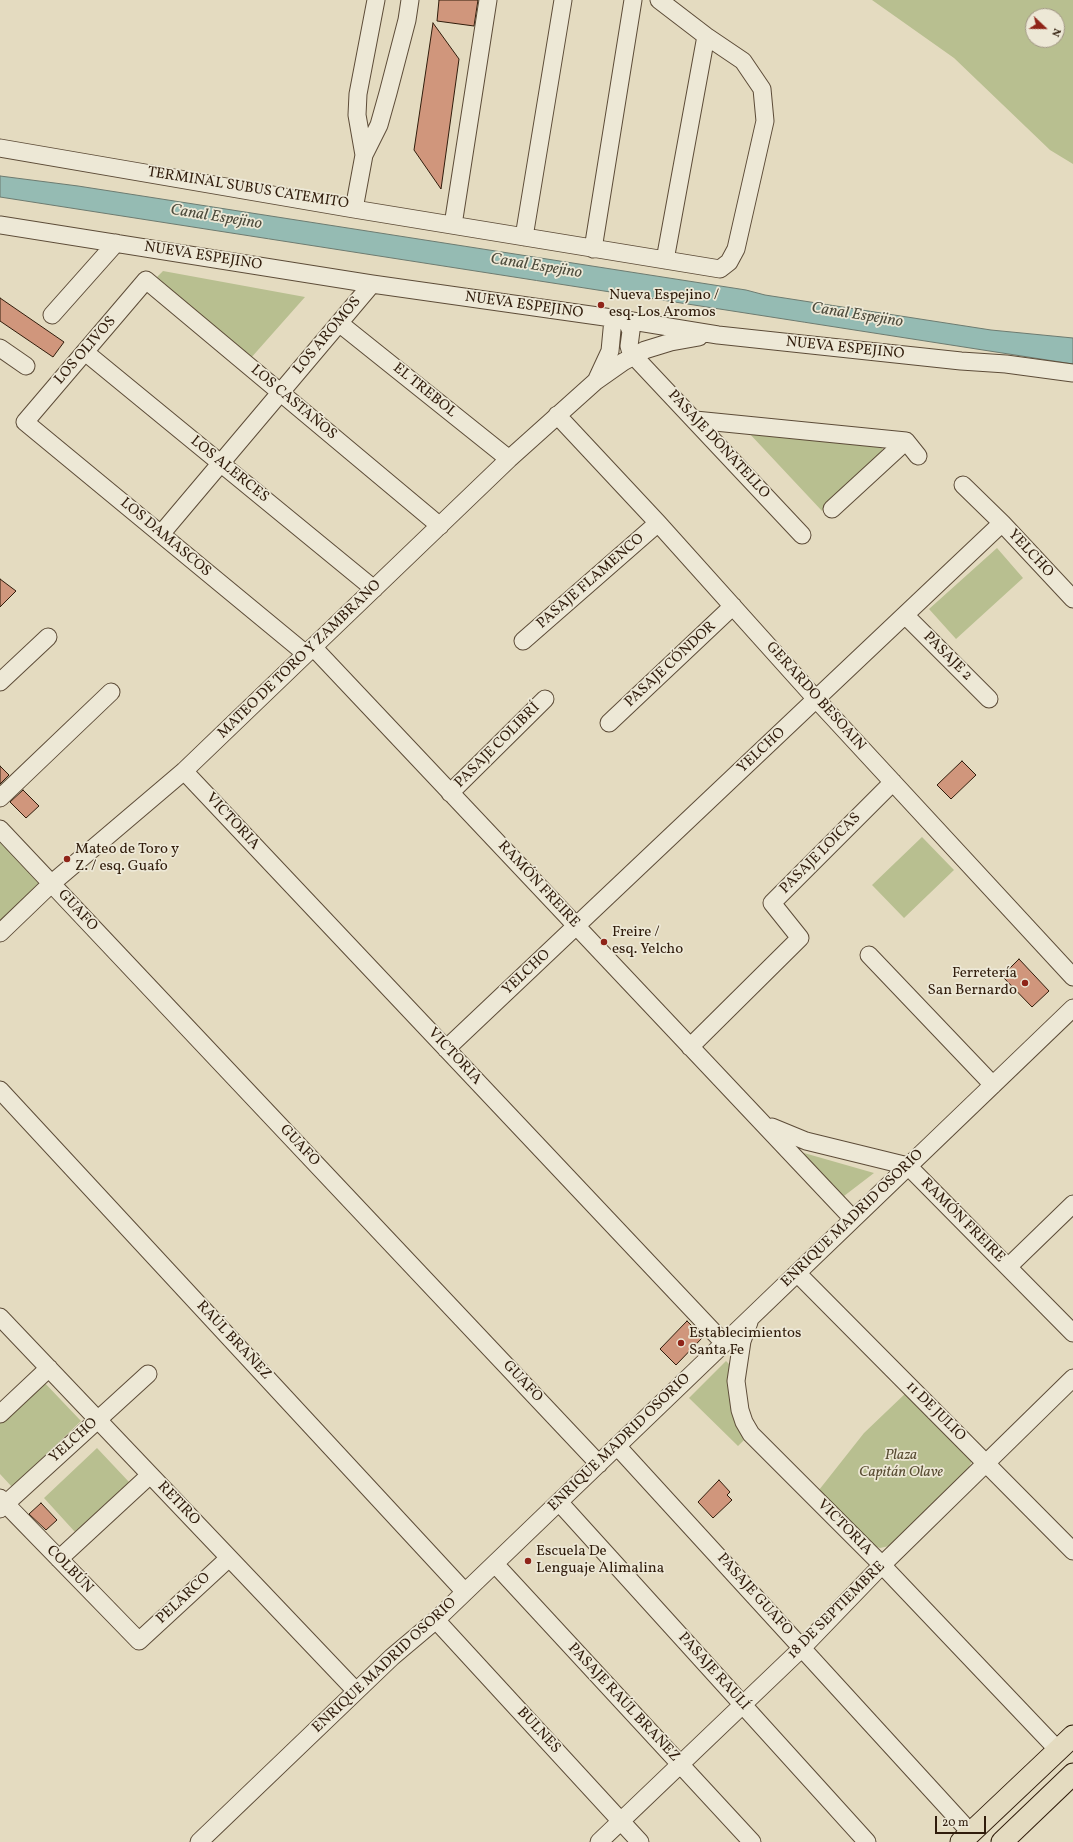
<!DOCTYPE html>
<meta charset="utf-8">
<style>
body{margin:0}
#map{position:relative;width:1073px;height:1842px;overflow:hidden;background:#e4dbc0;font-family:Vollkorn,serif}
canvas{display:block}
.north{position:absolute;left:1025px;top:8px;width:40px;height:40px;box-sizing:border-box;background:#ede8d6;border:1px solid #a19685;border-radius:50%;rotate:112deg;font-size:11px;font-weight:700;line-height:16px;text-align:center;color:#301c0b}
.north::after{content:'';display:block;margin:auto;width:14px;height:18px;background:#8f2418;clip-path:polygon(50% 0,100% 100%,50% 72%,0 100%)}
.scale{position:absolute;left:935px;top:1816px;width:51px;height:18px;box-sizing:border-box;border:2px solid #301c0b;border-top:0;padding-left:5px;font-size:12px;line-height:14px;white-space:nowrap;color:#301c0b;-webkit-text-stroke:3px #ede8d6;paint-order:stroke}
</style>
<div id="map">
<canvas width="1073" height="1842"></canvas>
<div class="north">N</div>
<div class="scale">20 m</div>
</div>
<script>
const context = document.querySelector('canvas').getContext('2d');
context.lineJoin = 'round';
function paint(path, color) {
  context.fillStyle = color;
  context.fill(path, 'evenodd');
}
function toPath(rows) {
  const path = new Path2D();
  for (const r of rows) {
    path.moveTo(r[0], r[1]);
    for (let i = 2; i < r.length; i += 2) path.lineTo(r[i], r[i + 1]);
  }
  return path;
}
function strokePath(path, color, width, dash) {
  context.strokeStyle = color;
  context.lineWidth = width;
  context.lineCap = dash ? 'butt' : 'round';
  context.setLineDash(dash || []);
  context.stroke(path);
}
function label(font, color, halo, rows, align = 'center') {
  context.font = font + ' Vollkorn,serif';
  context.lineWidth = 3.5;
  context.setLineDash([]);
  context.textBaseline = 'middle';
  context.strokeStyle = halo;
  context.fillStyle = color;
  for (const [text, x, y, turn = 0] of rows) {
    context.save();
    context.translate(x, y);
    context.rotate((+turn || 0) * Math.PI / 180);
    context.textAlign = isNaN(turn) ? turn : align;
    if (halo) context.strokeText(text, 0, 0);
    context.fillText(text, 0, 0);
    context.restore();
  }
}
const green = toPath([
 [872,0,1073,0,1073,164,1050,150,954,58],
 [1033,16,1057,16,1057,40,1033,40],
 [163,271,305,297,250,359,157,277],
 [748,432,882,444,883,453,822,511],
 [997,548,1023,578,956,639,929,609],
 [0,836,39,880,38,887,0,924],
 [922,837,954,870,904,918,872,885],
 [797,1151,874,1173,844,1196],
 [726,1361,730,1365,730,1398,731,1410,744,1440,738,1446,689,1398],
 [41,1379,81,1421,12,1487,0,1474,0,1418],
 [909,1390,973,1459,968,1469,889,1546,880,1548,875,1546,819,1490,864,1433],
 [97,1448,129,1482,75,1532,44,1498]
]);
const water = toPath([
 [0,176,78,186,746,290,765,295,991,330,1073,338,1073,364,0,197,0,176]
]);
const building = toPath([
 [439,0,478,0,474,26,437,21,439,0],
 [433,23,459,59,441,189,414,150,433,23],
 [0,298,64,342,53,357,0,321,0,298],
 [0,579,16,591,0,607,0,579],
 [962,761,976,775,951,799,937,785,962,761],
 [0,766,9,775,0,784,0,766],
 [23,790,39,806,26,818,10,802,23,790],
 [1019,959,1049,991,1032,1007,1002,976,1019,959],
 [687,1321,703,1337,676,1365,660,1349,687,1321],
 [719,1480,730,1492,727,1495,732,1500,713,1518,698,1502,719,1480],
 [41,1503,57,1520,46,1530,29,1514,41,1503]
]);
const minor = toPath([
 [0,148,354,209,364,155,379,125,388,93,407,20,410,0],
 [364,155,357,115,358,94,376,0],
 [354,209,720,269,729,262,736,249,765,121,762,89,743,61,706,36,659,0],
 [0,225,372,284,626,320,718,335,961,361,1006,364,1073,373],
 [453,225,488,0],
 [524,237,563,0],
 [593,249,633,0],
 [665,260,706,36],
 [52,315,116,243],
 [626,320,631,331,629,346,631,353,802,535],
 [339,323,509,459],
 [0,348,26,366],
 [85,352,374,589],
 [597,379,610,351,613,319],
 [557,415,658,523,816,699,1073,977],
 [695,420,906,441,918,456],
 [963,485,1002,523,1073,599],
 [832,509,906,441],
 [161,534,372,284],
 [905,615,989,699],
 [523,641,658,523],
 [313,647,853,1219],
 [306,654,25,422,146,280,440,526],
 [0,682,48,637],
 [609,723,733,606],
 [184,771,724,1343],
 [450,793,545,699],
 [0,798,111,692],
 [0,829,599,1464],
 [0,933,51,884,184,771,509,459,596,381,623,362,645,350,671,342,699,337],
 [869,955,993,1085],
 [690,1047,800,938,772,903,893,782],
 [446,1049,1002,523],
 [0,1090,465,1592],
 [772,1127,806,1141,908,1166,1073,1333],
 [1008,1267,1073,1204],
 [797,1273,1073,1551],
 [0,1317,356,1691],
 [749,1322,742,1341,736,1381,740,1410,744,1422,751,1434,882,1565,1058,1750],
 [0,1414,49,1368],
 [617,1446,971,1833],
 [0,1498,139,1641,229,1558],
 [559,1502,867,1842],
 [0,1509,148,1374],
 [59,1559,150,1475],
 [495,1564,752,1842],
 [436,1620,640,1842],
 [199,1842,392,1657,436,1620,1073,1008],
 [599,1842,802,1648,882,1565,1073,1378]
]);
const major = toPath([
 [961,1842,1073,1736],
 [1002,1842,1073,1774]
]);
const markers = [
 [601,305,4,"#8f2418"],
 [67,859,4,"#8f2418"],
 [604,942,4,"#8f2418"],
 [1025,983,4,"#8f2418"],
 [681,1343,4,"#8f2418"],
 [528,1561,4,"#8f2418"]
];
const streetNames = [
 ["TERMINAL SUBUS CATEMITO",248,189,9],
 ["NUEVA ESPEJINO",203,257,9],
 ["NUEVA ESPEJINO",524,306,8],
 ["LOS AROMOS",328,336,-50],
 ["NUEVA ESPEJINO",845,349,6],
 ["LOS OLIVOS",86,351,-49],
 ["EL TREBOL",424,391,39],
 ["LOS CASTAÑOS",293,403,40],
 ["PASAJE DONATELLO",718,445,47],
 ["LOS ALERCES",229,470,39],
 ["LOS DAMASCOS",165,538,40],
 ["YELCHO",1030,554,47],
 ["PASAJE FLAMENCO",591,582,-41],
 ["PASAJE 2",947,657,45],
 ["MATEO DE TORO Y ZAMBRANO",300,660,-44],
 ["PASAJE CÓNDOR",671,665,-43],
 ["GERARDO BESOAIN",815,697,48],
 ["PASAJE COLIBRÍ",498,746,-45],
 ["YELCHO",762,751,-43],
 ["VICTORIA",232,822,47],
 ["PASAJE LOICAS",821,854,-45],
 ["RAMÓN FREIRE",538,885,47],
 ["GUAFO",77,911,47],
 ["YELCHO",527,973,-43],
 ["VICTORIA",454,1057,47],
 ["GUAFO",299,1146,47],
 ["ENRIQUE MADRID OSORIO",853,1219,-44],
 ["RAMÓN FREIRE",962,1221,45],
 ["RAÚL BRAÑEZ",233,1341,47],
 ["GUAFO",522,1382,47],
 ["11 DE JULIO",935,1412,45],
 ["YELCHO",74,1441,-42],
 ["ENRIQUE MADRID OSORIO",620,1443,-44],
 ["RETIRO",178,1504,46],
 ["VICTORIA",844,1528,45],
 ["COLBÚN",69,1570,46],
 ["PASAJE GUAFO",754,1595,48],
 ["PELARCO",184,1599,-43],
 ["18 DE SEPTIEMBRE",837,1611,-45],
 ["ENRIQUE MADRID OSORIO",385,1666,-43],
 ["PASAJE RAULÍ",713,1672,48],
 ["PASAJE RAÚL BRAÑEZ",623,1703,47],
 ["BULNES",538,1731,47]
];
const poiNames = [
 ["Nueva Espejino /",609,296],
 ["esq. Los Aromos",609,313],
 ["Mateo de Toro y",75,850],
 ["Z. / esq. Guafo",75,867],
 ["Freire /",612,933],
 ["esq. Yelcho",612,950],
 ["Ferretería",1017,974,"right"],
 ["San Bernardo",1017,991,"right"],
 ["Establecimientos",689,1334],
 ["Santa Fe",689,1351],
 ["Escuela De",536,1552],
 ["Lenguaje Alimalina",536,1569]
];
const parkNames = [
 ["Plaza",901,1456],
 ["Capitán Olave",901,1473]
];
const waterNames = [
 ["Canal Espejino",216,218,9],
 ["Canal Espejino",536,267,9],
 ["Canal Espejino",857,316,9]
];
paint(green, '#b8bf90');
paint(water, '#95bbb3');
strokePath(water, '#6d7b70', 1);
paint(building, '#d0967c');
strokePath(building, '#301c0b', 1);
strokePath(minor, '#5d4c38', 19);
strokePath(major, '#301c0b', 23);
strokePath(minor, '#ede8d6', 17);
strokePath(major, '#e4dbc0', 21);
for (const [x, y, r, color] of markers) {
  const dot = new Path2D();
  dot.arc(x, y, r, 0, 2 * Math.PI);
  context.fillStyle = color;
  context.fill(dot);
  strokePath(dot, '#ede8d6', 1.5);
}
label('15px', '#301c0b', '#ede8d6', streetNames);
label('15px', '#301c0b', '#ede8d6', poiNames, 'left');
label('italic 15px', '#594d33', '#ede8d6', parkNames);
label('italic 16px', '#4e4c3d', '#ede8d6', waterNames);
</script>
